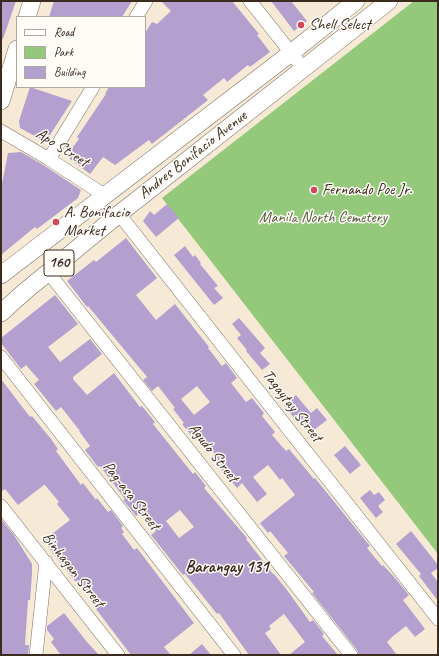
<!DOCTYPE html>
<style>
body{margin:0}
#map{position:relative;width:439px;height:656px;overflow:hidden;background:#f6ead6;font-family:Caveat,sans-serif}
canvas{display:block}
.frame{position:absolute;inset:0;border:2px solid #3b2a1e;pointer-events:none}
.legend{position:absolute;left:16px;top:16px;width:130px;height:72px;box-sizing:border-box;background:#fdfcf7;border:1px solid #afa8a0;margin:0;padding:5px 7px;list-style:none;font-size:12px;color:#3b2a1e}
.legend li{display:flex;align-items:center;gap:8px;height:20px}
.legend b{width:20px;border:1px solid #afa8a0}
</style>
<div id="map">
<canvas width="439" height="656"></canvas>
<div class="frame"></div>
<ul class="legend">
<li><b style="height:5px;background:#fff"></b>Road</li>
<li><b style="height:11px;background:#94c97b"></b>Park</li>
<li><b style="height:11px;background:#b4a0cf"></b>Building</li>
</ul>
</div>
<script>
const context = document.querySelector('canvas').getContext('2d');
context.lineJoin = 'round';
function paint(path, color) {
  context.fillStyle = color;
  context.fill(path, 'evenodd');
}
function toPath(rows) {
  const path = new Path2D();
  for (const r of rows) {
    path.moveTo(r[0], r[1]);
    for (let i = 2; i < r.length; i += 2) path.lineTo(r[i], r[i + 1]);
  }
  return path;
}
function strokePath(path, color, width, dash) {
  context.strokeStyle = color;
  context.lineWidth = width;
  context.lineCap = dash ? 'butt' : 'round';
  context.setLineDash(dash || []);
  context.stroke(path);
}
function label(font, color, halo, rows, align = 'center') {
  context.font = font + ' Caveat,sans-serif';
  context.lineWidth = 3;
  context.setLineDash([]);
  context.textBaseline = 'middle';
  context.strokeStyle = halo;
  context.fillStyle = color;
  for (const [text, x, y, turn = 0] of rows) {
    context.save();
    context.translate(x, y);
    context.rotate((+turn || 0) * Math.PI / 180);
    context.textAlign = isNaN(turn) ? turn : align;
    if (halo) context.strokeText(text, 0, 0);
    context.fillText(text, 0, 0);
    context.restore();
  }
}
const green = toPath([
 [414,1,438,1,438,554,162,198]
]);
const building = toPath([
 [1,1,16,1,3,39,1,39],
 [54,1,132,1,122,17,49,17],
 [161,1,232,1,259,34,257,35,270,52,250,67,248,65,227,82,224,78,203,95,208,100,152,144,149,140,115,165,103,157,90,174,66,156,79,139,77,137,106,94,105,94,109,87,145,87,145,33,152,22,157,24,171,11],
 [271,1,291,1,307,21,294,31],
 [30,87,72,101,48,138,42,140,20,128,19,121],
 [21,152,45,166,81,190,78,198,37,229,35,227,1,255,1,189,8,153],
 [167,204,179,218,156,237,143,221,150,211,154,215],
 [126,238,157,278,136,295,156,320,175,304,209,347,208,348,222,366,226,363,237,378,231,383,246,402,252,398,264,413,262,416,275,432,272,435,286,451,289,449,314,479,315,478,370,546,367,548,382,566,383,565,395,578,409,595,403,600,425,629,415,637,406,626,392,637,387,642,397,655,359,655,357,650,312,593,314,592,284,556,288,553,270,531,268,533,260,523,295,495,282,478,280,480,268,465,253,477,267,494,257,502,242,483,237,488,211,457,215,454,199,436,195,440,182,424,184,423,173,409,175,408,158,386,152,391,143,380,147,377,88,306,87,307,67,281,94,260,96,262],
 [197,386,210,402,194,415,181,399],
 [185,246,193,257,195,255,201,263,200,264,218,286,214,288,223,298,214,305,174,255],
 [55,295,78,324,48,347,60,362,90,339,102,354,73,377,73,379,87,395,114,373,140,407,142,406,155,422,153,424,193,474,195,472,206,486,204,488,247,538,246,539,273,574,274,574,287,590,310,622,313,620,324,634,322,636,338,655,289,655,305,642,284,614,269,626,271,629,265,633,281,655,249,655,219,613,217,614,185,574,183,575,151,535,156,531,141,512,136,516,123,500,125,499,100,466,98,467,85,450,90,446,79,431,80,431,61,407,56,411,34,384,39,380,26,365,21,369,1,343,1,338],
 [180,510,194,527,179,538,166,521],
 [239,318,265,348,260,353,270,364,262,370,246,351,247,350,237,338,241,335,232,324],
 [1,379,30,417,32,416,51,439,58,449,56,451,81,485,83,483,96,500,97,498,108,512,111,510,123,526,121,528,124,532,122,534,134,550,137,548,194,623,164,647,171,655,131,655,96,609,99,606,79,581,76,582,55,556,44,540,70,520,57,504,59,502,45,485,44,485,18,505,5,489,1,492],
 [296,395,311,413,317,408,327,420,310,433,300,421,298,423,284,405],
 [345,446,361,465,350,474,334,455],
 [370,490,374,495,379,492,385,500,378,506,383,512,376,518,360,498],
 [1,519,14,535,32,564,32,574,30,600,28,600,25,645,29,645,28,655,1,655],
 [411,531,438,565,438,568,431,573,438,582,438,601,419,576,421,574,396,544],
 [64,613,87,642,99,655,61,655,51,642,54,639,47,630,47,626],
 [202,644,211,655,189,655]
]);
const minor = toPath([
 [250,1,303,68],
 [136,17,146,1],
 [1,131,49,159,104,195],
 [49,159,93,87],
 [119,214,438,619],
 [48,272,351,655],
 [1,357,234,655],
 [1,506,118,655],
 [36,655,46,562]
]);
const major = toPath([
 [27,17,32,1],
 [1,101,17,49],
 [1,275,291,53,356,1],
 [1,313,23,293,119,214,389,1]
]);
const markers = [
 [301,25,4,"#d1495b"],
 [314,190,4,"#d1495b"],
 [56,222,4,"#d1495b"]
];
const shields = [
 [59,263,30]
];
const shieldNames = [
 ["160",59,263]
];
const poiNames = [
 ["Shell Select",309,25],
 ["Fernando Poe Jr.",322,190],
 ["A. Bonifacio",64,213],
 ["Market",64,231]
];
const streetNames = [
 ["Apo Street",62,148,32],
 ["Andres Bonifacio Avenue",193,155,-38],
 ["Tagaytay Street",292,406,52],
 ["Agudo Street",213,453,52],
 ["Pag-asa Street",131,496,52],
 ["Binhagan Street",73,570,52]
];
const parkNames = [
 ["Manila North Cemetery",323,218]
];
const neighbourhoodNames = [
 ["Barangay 131",227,568]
];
paint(green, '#94c97b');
paint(building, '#b4a0cf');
strokePath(minor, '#7c6d5e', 14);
strokePath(major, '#7c6d5e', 18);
strokePath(minor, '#fff', 13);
strokePath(major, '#fff', 17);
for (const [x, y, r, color] of markers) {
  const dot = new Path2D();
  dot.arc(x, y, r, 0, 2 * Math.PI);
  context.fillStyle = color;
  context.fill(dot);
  strokePath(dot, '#fdfcf7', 1.5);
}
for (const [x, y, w] of shields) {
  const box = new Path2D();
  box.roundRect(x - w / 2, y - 13, w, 26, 3);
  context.fillStyle = '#fdfcf7';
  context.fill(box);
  strokePath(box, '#3b2a1e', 1);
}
label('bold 15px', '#3b2a1e', null, shieldNames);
label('16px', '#3b2a1e', '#fdfcf7', poiNames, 'left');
label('16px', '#3b2a1e', '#fdfcf7', streetNames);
label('16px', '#565a3a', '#fdfcf7', parkNames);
label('bold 17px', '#3b2a1e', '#fdfcf7', neighbourhoodNames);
</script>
